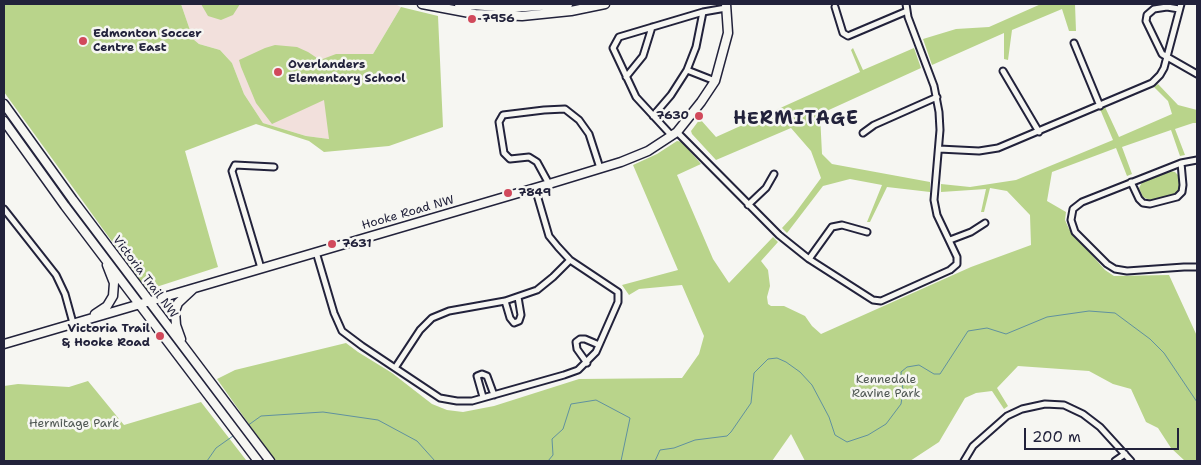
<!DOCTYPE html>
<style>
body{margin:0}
#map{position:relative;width:1201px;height:465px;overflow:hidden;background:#f6f6f2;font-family:"Shantell Sans",sans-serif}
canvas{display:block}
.frame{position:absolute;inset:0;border:5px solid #22223b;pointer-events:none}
.scale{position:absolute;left:1024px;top:428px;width:155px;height:22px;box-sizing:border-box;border:2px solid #22223b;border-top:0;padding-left:6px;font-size:15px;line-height:18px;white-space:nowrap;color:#22223b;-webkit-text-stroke:4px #f6f6f2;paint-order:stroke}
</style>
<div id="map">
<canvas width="1201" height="465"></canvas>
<div class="frame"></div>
<div class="scale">200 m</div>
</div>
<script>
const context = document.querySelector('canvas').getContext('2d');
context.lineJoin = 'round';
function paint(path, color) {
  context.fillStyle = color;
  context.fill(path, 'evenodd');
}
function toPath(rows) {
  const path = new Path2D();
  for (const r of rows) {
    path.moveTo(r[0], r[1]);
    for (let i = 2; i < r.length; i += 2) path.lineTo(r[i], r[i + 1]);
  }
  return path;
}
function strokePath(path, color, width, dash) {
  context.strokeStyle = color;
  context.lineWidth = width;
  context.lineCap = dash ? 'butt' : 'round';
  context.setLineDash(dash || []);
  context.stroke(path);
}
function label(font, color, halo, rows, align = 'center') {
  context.font = font + ' "Shantell Sans",sans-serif';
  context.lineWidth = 5;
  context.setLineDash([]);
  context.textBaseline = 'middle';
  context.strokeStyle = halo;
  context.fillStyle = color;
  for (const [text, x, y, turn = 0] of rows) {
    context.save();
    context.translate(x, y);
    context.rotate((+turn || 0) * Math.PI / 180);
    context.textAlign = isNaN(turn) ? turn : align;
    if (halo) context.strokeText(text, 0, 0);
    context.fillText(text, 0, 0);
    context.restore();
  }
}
const built = toPath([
 [181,4,395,4,401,7,373,54,336,54,329,139,306,136,263,123,244,94,232,63,220,50,199,44,193,39]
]);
const green = toPath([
 [4,4,181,4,193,39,199,44,220,50,232,63,244,94,263,123,306,136,329,139,324,100,272,124,256,103,241,67,239,60,265,48,275,45,297,47,308,52,320,60,336,54,373,54,401,7,438,16,443,127,389,146,324,152,309,141,256,124,185,151,218,267,147,290,4,92],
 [201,4,220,5,240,4,233,15,221,20,208,16],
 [1041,4,1075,4,1076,31,1069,31,1062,9,1012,30,1008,60,1004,59,1004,33,932,65,923,39,956,29,989,27],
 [853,48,863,70,914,48,921,68,820,114,822,154,832,164,930,182,930,192,887,187,870,222,867,222,882,185,850,179,823,186,787,233,782,228,793,216,821,178,811,151,791,128,716,160,692,134,691,131,700,119,716,137,860,72,851,50],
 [1158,84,1178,105,1197,110,1197,123,1193,123,1175,129,1185,155,1180,156,1171,130,1122,147,1132,174,1127,176,1116,148,1052,172,1047,201,1066,212,1065,220,1069,229,1105,270,1114,276,1169,275,1197,336,1197,461,1185,461,1171,448,1158,428,1146,422,1131,389,1113,384,1089,371,1018,366,997,388,1008,406,1004,409,992,391,976,393,965,398,939,442,910,461,805,461,791,434,772,461,275,461,217,379,235,370,346,343,358,352,392,373,432,404,447,410,463,412,494,406,579,379,682,378,699,354,704,336,682,285,639,289,629,295,622,285,678,270,633,165,657,154,677,141,682,142,701,164,677,175,713,259,729,283,773,237,778,242,761,261,768,270,770,286,767,297,768,304,771,306,784,306,805,316,812,326,821,334,971,267,1031,245,1030,215,1007,191,990,188,984,212,981,212,986,189,941,192,941,184,970,187,1016,180,1113,140,1100,109,1105,107,1119,137,1172,114,1168,101,1154,87],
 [1170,171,1175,172,1178,175,1180,188,1179,192,1174,195,1150,200,1143,197,1139,188,1142,182],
 [88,381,124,425,201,402,246,460,245,461,4,461,4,386,18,384,69,387]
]);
const stream = toPath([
 [247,426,261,416,323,412,378,420,417,441,435,461],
 [207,461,216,448,233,436],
 [548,461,553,455,552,439,563,429,571,404,596,400,630,418,621,461],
 [655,461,660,450,674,448,695,440,727,436,731,432,751,403,754,373,768,359,777,358,786,362,800,372,812,385,829,417,835,435,847,442,868,435,886,424,901,404,903,391,901,372,907,367,919,365,934,374,940,374,968,331,987,328,1006,334,1047,317,1089,311,1115,313,1150,339,1164,353,1197,402]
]);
const street = toPath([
 [835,7,843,33,848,36,907,11],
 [1179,9,1167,7,1154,9,1147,15,1146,21,1162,54,1197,74],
 [1074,43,1100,106],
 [687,70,715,81],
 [1003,71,1039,132],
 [626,77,643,56,652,27],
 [653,116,671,95,687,70,696,47,703,12],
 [677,132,779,235,809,259,873,300,881,301,950,270,957,264,957,257,937,215,934,200,940,130,939,112,934,86,908,17,906,4],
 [863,133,874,125,937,97],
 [672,136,636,97,613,48,619,37,703,12,726,8],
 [939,149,979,151,998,148,1152,83,1160,75,1164,68,1181,4],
 [1197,160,1181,163,1082,202,1073,209,1071,220,1075,232,1107,264,1115,269,1127,271,1184,267,1197,267],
 [1131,182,1139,199,1143,203,1150,204,1177,197,1182,192,1183,185,1181,163],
 [549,184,537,162,529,157,510,159,504,153,499,122,503,115,544,110,565,109,579,120,589,134,600,168],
 [748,205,766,188,774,174],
 [4,209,56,275,65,294,73,323],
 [950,240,971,232,985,223],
 [316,252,334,313,342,331,362,346,440,398,457,401,472,401,564,375,578,370,596,352,618,302,618,292,570,260,558,247,549,236,535,188],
 [809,259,832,227,842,225,867,232],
 [261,268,232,171,235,165,274,167],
 [505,301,510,318,514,323,519,321,521,315,518,297],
 [587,363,577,349,576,342,580,339,585,339,599,345],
 [395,368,420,330,432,318,449,311,505,301,537,290,553,277,570,260],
 [483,397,477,376,482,374,487,376,494,395],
 [964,461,973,446,1007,416,1022,409,1045,404,1064,405,1083,414,1100,427,1131,461],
 [1115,461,1125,454]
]);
const secondary = toPath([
 [422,4,475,14,522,16,571,11,605,4],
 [459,4,511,8,568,4],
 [4,104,73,200,270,461],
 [4,121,65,206,258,461],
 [95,314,107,306,113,296,114,283,107,265],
 [181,339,176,325,175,311,178,303,193,289],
 [4,344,549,184,621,162,648,151,677,132,701,102,715,81,728,33,726,4]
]);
const markers = [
 [472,19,5,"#d1495b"],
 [83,41,5,"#d1495b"],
 [278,72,5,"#d1495b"],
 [699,116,5,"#d1495b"],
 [508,193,5,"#d1495b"],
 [332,244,5,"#d1495b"],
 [160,336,5,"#d1495b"]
];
const poiNames = [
 ["7956",482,19],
 ["Edmonton Soccer",93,34],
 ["Centre East",93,48],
 ["Overlanders",288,65],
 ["Elementary School",288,79],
 ["7630",689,116,"right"],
 ["7849",518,193],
 ["7631",342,244],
 ["Victoria Trail",150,329,"right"],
 ["& Hooke Road",150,343,"right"]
];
const streetNames = [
 ["Hooke Road NW",408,213,-16],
 ["Victoria Trail NW",145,277,53]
];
const parkNames = [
 ["Kennedale",886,380],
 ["Ravine Park",886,394],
 ["Hermitage Park",74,424]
];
const districtNames = [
 ["HERMITAGE",796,119]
];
paint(built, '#f2e0dc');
paint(green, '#b9d48b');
strokePath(stream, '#60919f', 1);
strokePath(street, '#22223b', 9);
strokePath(secondary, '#22223b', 11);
strokePath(street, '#f6f6f2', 5);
strokePath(secondary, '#f6f6f2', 8);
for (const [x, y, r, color] of markers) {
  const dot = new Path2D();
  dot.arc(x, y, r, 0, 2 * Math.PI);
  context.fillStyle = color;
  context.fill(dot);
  strokePath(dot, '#f6f6f2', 2);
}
label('bold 12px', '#22223b', '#f6f6f2', poiNames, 'left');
label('12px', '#22223b', '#f6f6f2', streetNames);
label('12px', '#4f5753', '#f6f6f2', parkNames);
context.letterSpacing = '1px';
label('bold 18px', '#22223b', '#f6f6f2', districtNames);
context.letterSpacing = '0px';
</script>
